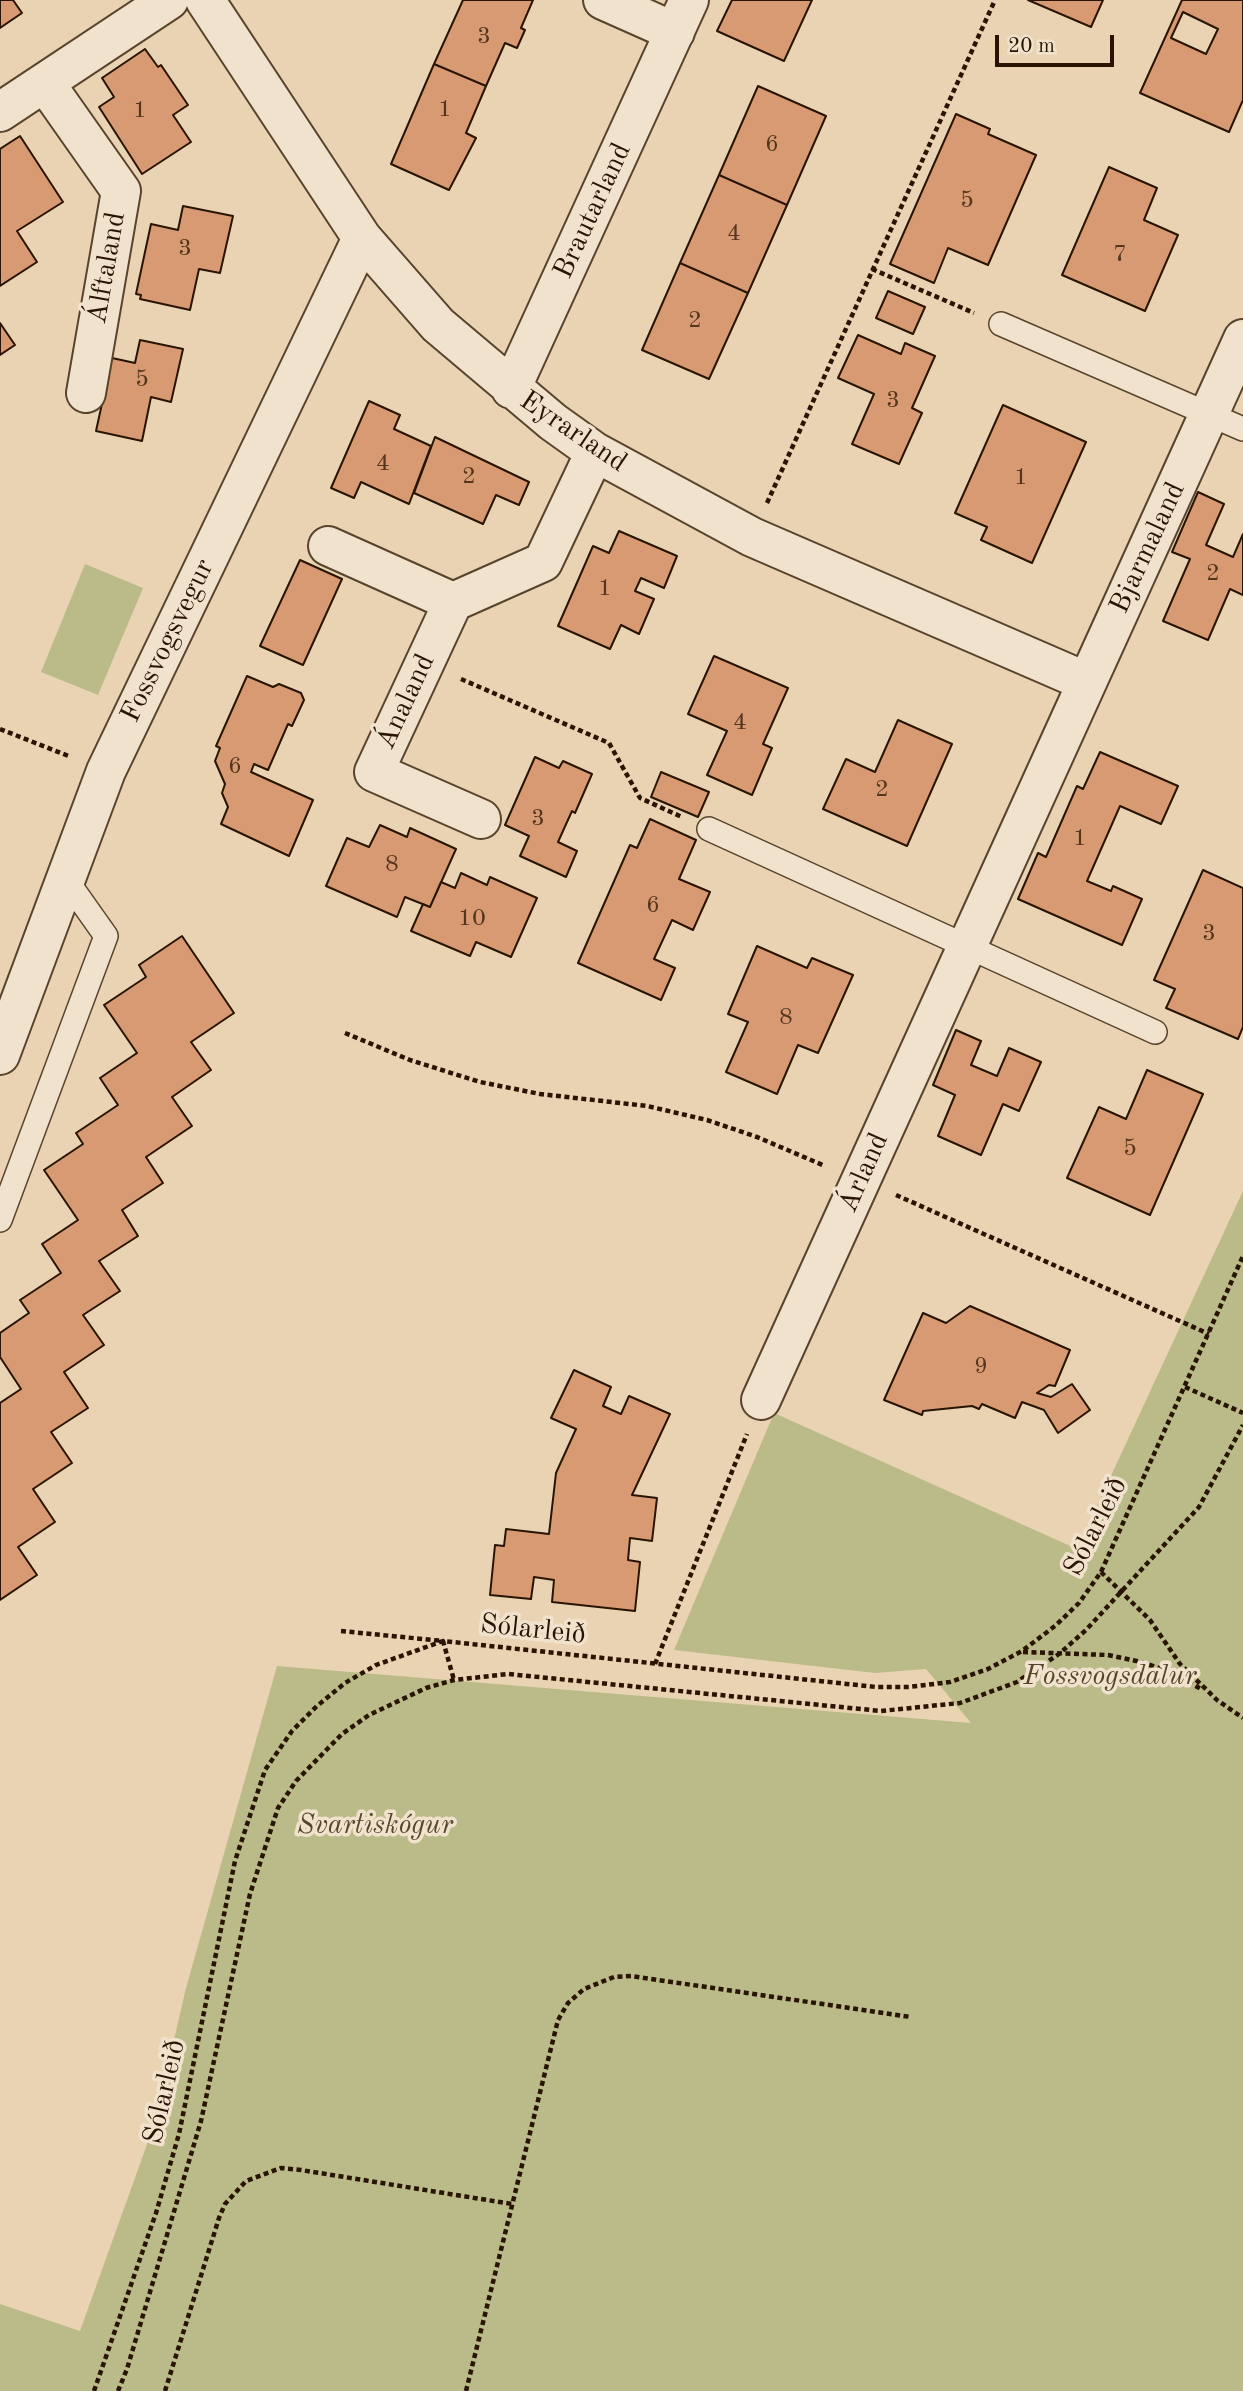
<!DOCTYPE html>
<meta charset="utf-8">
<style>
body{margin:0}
#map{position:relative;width:1243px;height:2391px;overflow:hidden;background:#ead3b2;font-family:"Old Standard TT",serif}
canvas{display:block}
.scale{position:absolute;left:995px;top:35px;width:119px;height:32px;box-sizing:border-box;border:4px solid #281401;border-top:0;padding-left:9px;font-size:21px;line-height:24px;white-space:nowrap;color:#281401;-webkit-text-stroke:5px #f1e2cd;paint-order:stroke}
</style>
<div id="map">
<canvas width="1243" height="2391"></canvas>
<div class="scale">20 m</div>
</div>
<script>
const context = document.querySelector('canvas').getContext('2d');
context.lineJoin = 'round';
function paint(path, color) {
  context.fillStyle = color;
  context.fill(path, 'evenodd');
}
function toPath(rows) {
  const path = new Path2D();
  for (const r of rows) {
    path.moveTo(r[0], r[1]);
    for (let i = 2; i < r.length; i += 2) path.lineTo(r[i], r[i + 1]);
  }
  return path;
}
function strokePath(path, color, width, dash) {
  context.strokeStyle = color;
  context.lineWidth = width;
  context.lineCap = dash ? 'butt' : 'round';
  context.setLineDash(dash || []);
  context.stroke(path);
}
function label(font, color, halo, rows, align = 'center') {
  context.font = font + ' "Old Standard TT",serif';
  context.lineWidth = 7;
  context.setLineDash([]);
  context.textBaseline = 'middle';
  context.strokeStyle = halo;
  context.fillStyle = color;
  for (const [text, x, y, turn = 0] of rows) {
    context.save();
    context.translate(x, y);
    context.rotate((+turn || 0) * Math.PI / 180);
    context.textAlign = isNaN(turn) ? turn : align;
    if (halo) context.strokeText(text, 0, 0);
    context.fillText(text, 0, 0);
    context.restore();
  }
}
const green = toPath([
 [85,564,143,588,98,695,41,672],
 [1243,1191,1243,2391,0,2391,0,2304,80,2331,155,2122,186,1988,277,1666,971,1723,926,1669,875,1673,674,1650,774,1413,1077,1549]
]);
const building = toPath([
 [0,0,13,0,22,13,0,28,0,0],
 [463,0,533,0,521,28,525,30,517,48,505,43,486,86,434,64,463,0],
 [732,0,812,0,784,61,717,31,732,0],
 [1028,0,1103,0,1091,27,1028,0],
 [1182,0,1243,0,1243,100,1229,132,1140,93,1182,0],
 [1183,12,1218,29,1206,54,1171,38,1183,12],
 [145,49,158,67,161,65,188,105,173,115,191,142,142,174,99,107,114,97,102,78,145,49],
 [434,64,486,86,466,133,476,138,449,190,391,164,434,64],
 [758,86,826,116,787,205,719,175,758,86],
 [956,114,990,129,988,134,1036,155,988,265,948,248,934,283,890,264,956,114],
 [20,136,63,202,17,231,37,262,0,286,0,149,20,136],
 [1109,167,1157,188,1144,220,1178,235,1145,311,1062,275,1109,167],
 [719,175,787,205,748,293,680,263,719,175],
 [183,206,233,216,220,273,199,269,190,310,140,299,141,295,136,294,151,224,178,230,183,206],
 [680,263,748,293,709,379,642,350,680,263],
 [888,291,925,307,913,334,876,318,888,291],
 [0,323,15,345,0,355,0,323],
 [858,335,901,354,905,343,935,356,912,408,922,413,899,464,852,444,874,394,838,378,858,335],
 [140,340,183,349,171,402,151,397,142,441,96,431,112,358,135,363,140,340],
 [369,401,400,415,394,429,431,446,409,504,361,482,354,498,331,488,369,401],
 [1003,405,1086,442,1032,563,981,540,987,527,955,513,1003,405],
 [435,437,529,482,519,505,496,495,483,524,414,493,435,437],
 [1198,492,1224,504,1206,545,1233,557,1243,534,1243,595,1230,589,1208,640,1163,621,1190,559,1172,552,1198,492],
 [619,531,677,556,664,588,641,578,635,591,654,599,639,634,621,625,610,649,558,626,593,546,609,553,619,531],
 [300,560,342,579,303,665,260,646,300,560],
 [714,656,788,688,763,744,772,748,752,795,707,775,727,731,688,714,714,656],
 [247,676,273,687,279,684,301,693,304,700,292,726,288,724,268,770,254,764,251,772,313,800,289,856,221,824,228,807,222,793,225,784,215,761,220,748,216,746,247,676],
 [898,720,952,744,907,846,823,809,846,759,875,772,898,720],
 [1100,752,1178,786,1161,824,1120,806,1087,881,1111,891,1113,886,1142,899,1122,945,1018,899,1038,853,1046,857,1077,786,1083,789,1100,752],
 [535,757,559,768,563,761,592,774,575,813,572,811,558,842,577,851,566,877,520,856,529,836,505,825,535,757],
 [661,772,709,792,698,817,651,797,661,772],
 [650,819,696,840,679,879,710,892,693,930,672,920,654,959,675,968,661,1000,578,963,630,845,637,848,650,819],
 [380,825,407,837,410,828,456,849,430,907,405,897,397,917,326,886,347,838,369,847,380,825],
 [1203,870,1243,888,1243,1027,1238,1039,1166,1008,1175,989,1154,980,1203,870],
 [461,873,487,885,490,877,537,898,511,957,476,942,470,956,411,931,423,904,430,907,441,882,455,888,461,873],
 [182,936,234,1013,191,1042,211,1070,172,1097,192,1126,146,1157,163,1183,122,1210,138,1236,99,1261,120,1291,83,1315,104,1345,64,1372,88,1408,51,1432,72,1463,33,1489,55,1522,18,1547,37,1575,0,1600,0,1403,21,1389,0,1357,0,1333,29,1313,20,1300,61,1273,42,1244,78,1220,44,1170,83,1144,76,1133,118,1105,100,1078,137,1053,104,1005,146,977,139,965,182,936],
 [757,946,807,968,812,958,853,975,818,1053,798,1045,777,1094,726,1072,748,1022,728,1014,757,946],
 [956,1030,981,1041,971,1065,997,1076,1009,1048,1041,1062,1019,1111,1003,1104,981,1155,938,1136,955,1095,933,1085,956,1030],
 [1147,1070,1203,1094,1150,1215,1067,1178,1099,1107,1126,1119,1147,1070],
 [970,1306,1070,1350,1055,1386,1049,1385,1037,1393,1051,1397,1072,1384,1090,1410,1058,1433,1044,1410,1022,1402,1015,1418,982,1404,979,1409,972,1406,923,1411,922,1415,884,1400,923,1313,946,1323,970,1306],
 [574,1370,611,1387,603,1406,621,1414,629,1396,670,1414,632,1495,657,1498,652,1541,630,1538,628,1560,640,1562,635,1611,552,1602,554,1580,534,1577,531,1599,490,1595,495,1545,504,1546,506,1529,549,1534,556,1473,576,1429,551,1418,574,1370]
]);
const path = toPath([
 [872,269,974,313],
 [767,503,995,0],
 [461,679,609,743,640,798,682,817],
 [0,729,71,757],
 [345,1033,410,1060,480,1082,540,1094,647,1106,707,1120,757,1137,825,1166],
 [896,1195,1209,1334],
 [1185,1387,1243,1413],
 [1101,1572,1150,1620,1180,1664,1217,1700,1243,1718],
 [341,1631,443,1641,454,1680],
 [1023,1652,1108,1655,1141,1662,1168,1671,1203,1690],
 [655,1664,747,1434],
 [94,2391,156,2213,179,2134,235,1861,265,1770,292,1731,317,1706,345,1683,376,1665,443,1641,876,1687,909,1687,950,1682,988,1669,1022,1651,1055,1626,1079,1603,1101,1572,1243,1256],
 [118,2391,127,2369,201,2121,250,1894,278,1808,296,1781,342,1734,369,1715,426,1688,454,1680,508,1674,881,1711,960,1703,1017,1682,1059,1654,1086,1630,1199,1507,1243,1425],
 [165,2391,219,2218,225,2204,246,2181,281,2168,301,2170,512,2204],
 [466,2391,558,2020,568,2003,584,1989,614,1977,631,1976,911,2017]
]);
const service = toPath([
 [1001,324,1243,429],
 [709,829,1155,1032],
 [0,1220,106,936,65,878]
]);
const minor = toPath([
 [205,0,362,238,438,325,553,422,595,452,752,537,1087,682],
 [603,0,675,32],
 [45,83,121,191,86,393],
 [0,112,169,0],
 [511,389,689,0],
 [328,546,453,602],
 [481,819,374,772,453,602,543,562,595,452],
 [0,1055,106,771,362,238],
 [761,1400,1243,339]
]);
const numberNames = [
 ["3",484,37],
 ["1",445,110],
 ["1",140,111],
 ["6",772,145],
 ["5",967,201],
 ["4",734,234],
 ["3",185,249],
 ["7",1120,255],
 ["2",695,321],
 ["5",142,380],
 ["3",893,401],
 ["4",383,464],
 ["2",469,477],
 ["1",1021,478],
 ["2",1213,574],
 ["1",605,589],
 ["4",740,723],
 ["6",235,767],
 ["2",882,790],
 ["3",538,819],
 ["1",1080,839],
 ["8",392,865],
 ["6",653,906],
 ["10",472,919],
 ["3",1209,934],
 ["8",786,1018],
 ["5",1130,1149],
 ["9",981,1367]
];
const streetNames = [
 ["Brautarland",593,211,-65],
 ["Álftaland",107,268,-80],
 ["Eyrarland",573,432,34],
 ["Bjarmaland",1148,548,-65],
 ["Fossvogsvegur",168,641,-64],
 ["Ánaland",406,702,-65],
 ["Árland",864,1173,-66],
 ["Sólarleið",1096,1527,-63],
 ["Sólarleið",533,1630,6],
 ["Sólarleið",165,2092,-77]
];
const parkNames = [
 ["Fossvogsdalur",1110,1677],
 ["Svartiskógur",375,1826]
];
paint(green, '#bbbb89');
paint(building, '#d89a72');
strokePath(building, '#281401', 2);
strokePath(service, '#58442d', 26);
strokePath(minor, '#58442d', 42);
strokePath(path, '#281401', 4.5, [5, 3.5]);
strokePath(service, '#f1e2cd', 23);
strokePath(minor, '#f1e2cd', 38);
label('24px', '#54361d', null, numberNames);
label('28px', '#281401', '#f1e2cd', streetNames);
label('italic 28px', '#54462a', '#f1e2cd', parkNames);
</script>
